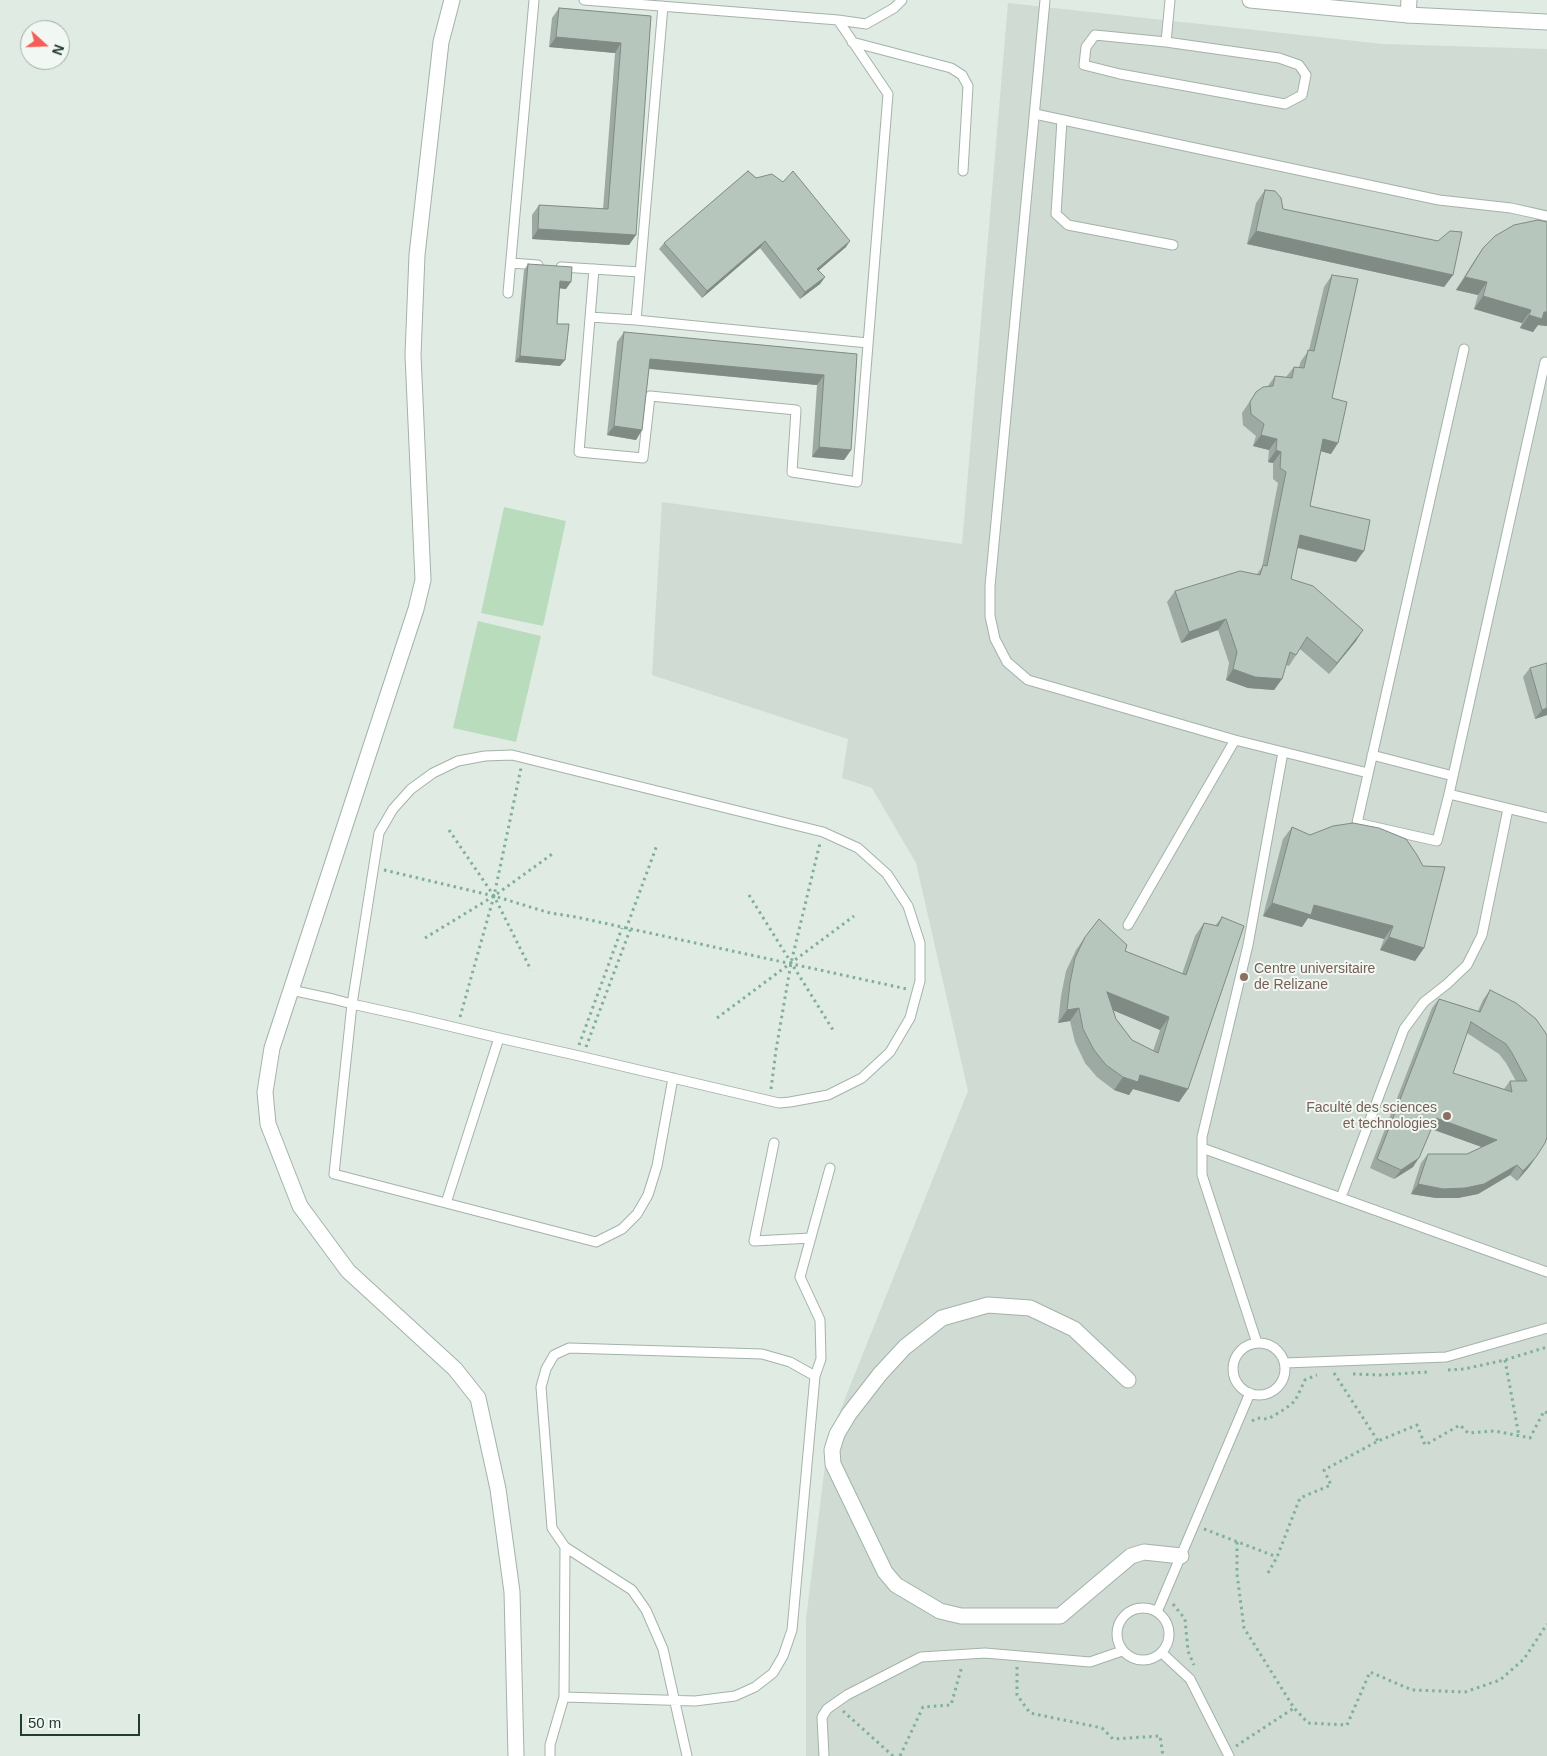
<!DOCTYPE html>
<meta charset="utf-8">
<style>
body{margin:0}
#map{position:relative;width:1547px;height:1756px;overflow:hidden;background:#e0ebe4;font-family:Helvetica,sans-serif}
canvas{display:block}
.north{position:absolute;left:20px;top:20px;width:50px;height:50px;box-sizing:border-box;background:#f1f8f3;border:1px solid #9eada5;border-radius:50%;rotate:110deg;font-size:14px;font-weight:700;line-height:20px;text-align:center;color:#213c30}
.north::after{content:'';display:block;margin:auto;width:18px;height:22px;background:#f45e56;clip-path:polygon(50% 0,100% 100%,50% 72%,0 100%)}
.scale{position:absolute;left:20px;top:1714px;width:120px;height:22px;box-sizing:border-box;border:2px solid #213c30;border-top:0;padding-left:6px;font-size:15px;line-height:18px;white-space:nowrap;color:#213c30;-webkit-text-stroke:4px #f1f8f3;paint-order:stroke}
</style>
<div id="map">
<canvas width="1547" height="1756"></canvas>
<div class="north">N</div>
<div class="scale">50 m</div>
</div>
<script>
const context = document.querySelector('canvas').getContext('2d');
context.lineJoin = 'round';
function paint(path, color) {
  context.fillStyle = color;
  context.fill(path, 'evenodd');
}
function toPath(rows) {
  const path = new Path2D();
  for (const r of rows) {
    if (r.length === 3) {
      path.moveTo(r[0] + r[2], r[1]);
      path.arc(r[0], r[1], r[2], 0, 2 * Math.PI);
      continue;
    }
    path.moveTo(r[0], r[1]);
    for (let i = 2; i < r.length; i += 2) path.lineTo(r[i], r[i + 1]);
  }
  return path;
}
function strokePath(path, color, width, dash) {
  context.strokeStyle = color;
  context.lineWidth = width;
  context.lineCap = dash ? 'butt' : 'round';
  context.setLineDash(dash || []);
  context.stroke(path);
}
function label(font, color, halo, rows, align = 'center') {
  context.font = font + ' Helvetica,sans-serif';
  context.lineWidth = 4;
  context.setLineDash([]);
  context.textBaseline = 'middle';
  context.strokeStyle = halo;
  context.fillStyle = color;
  for (const [text, x, y, turn = 0] of rows) {
    context.save();
    context.translate(x, y);
    context.rotate((+turn || 0) * Math.PI / 180);
    context.textAlign = isNaN(turn) ? turn : align;
    if (halo) context.strokeText(text, 0, 0);
    context.fillText(text, 0, 0);
    context.restore();
  }
}
const built = toPath([
 [1008,3,1383,44,1547,49,1547,1756,806,1756,806,1619,828,1441,968,1091,916,863,872,788,842,778,848,739,652,675,662,502,962,544]
]);
const green = toPath([
 [504,507,566,521,543,626,481,613],
 [478,621,541,636,516,742,453,728]
]);
const path = toPath([
 [449,830,494,896,531,970],
 [384,870,494,896,550,913,576,917,907,989],
 [749,895,833,1030],
 [626,929,657,845],
 [425,938,494,896,555,852],
 [460,1017,494,896,521,768],
 [717,1018,854,916],
 [579,1045,622,928],
 [586,1047,630,930],
 [771,1089,776,1050,791,963,820,843],
 [1505,1360,1519,1436],
 [1448,1370,1464,1369,1505,1360,1547,1347],
 [1334,1373,1378,1441],
 [1353,1374,1380,1375,1427,1372],
 [1252,1421,1257,1418,1268,1419,1285,1409,1295,1401,1305,1380,1317,1375],
 [1204,1529,1277,1557],
 [1237,1542,1237,1574,1244,1628,1294,1708,1308,1723,1347,1725,1370,1672,1412,1690,1465,1692,1500,1680,1524,1659,1547,1624],
 [1268,1573,1277,1557,1300,1498,1331,1485,1324,1470,1378,1441,1417,1425,1425,1445,1460,1425,1468,1433,1495,1431,1530,1438,1544,1411,1547,1413],
 [1173,1604,1185,1619,1188,1651,1194,1665],
 [1017,1667,1017,1695,1030,1713,1102,1728,1113,1739,1160,1736,1163,1756],
 [843,1711,893,1756],
 [1236,1746,1294,1708],
 [900,1756,923,1707,951,1705,962,1666]
]);
const service = toPath([
 [584,0,838,20,866,24,894,8,902,0],
 [1045,0,990,586,990,616,995,639,1007,662,1028,680,1235,740,1368,773],
 [1095,35,1166,42,1279,58,1299,65,1306,75,1302,95,1285,104,1120,74,1084,65,1086,47,1095,35],
 [852,42,951,68,962,75,968,86,963,171],
 [1166,42,1170,0],
 [1035,114,1439,200,1511,208,1547,216],
 [1062,120,1056,214,1068,225,1173,245],
 [511,263,538,265],
 [561,267,640,272],
 [594,269,579,452,643,458,650,396,796,410,792,472,857,482,888,94,838,20],
 [508,293,534,0],
 [590,317,636,320,868,343],
 [636,320,663,6],
 [1545,362,1449,794,1547,818],
 [1372,755,1453,776],
 [1449,794,1437,841,1357,823,1464,349],
 [1128,925,1235,740],
 [291,990,333,999,352,1004,411,1017,499,1038,575,1055,779,1103,790,1102,828,1095,862,1078,890,1052,910,1018,917,992,920,981,920,943,908,906,887,874,858,848,823,832,512,755,485,756,458,761,433,773,411,789,393,809,379,833,352,1004,334,1174,596,1242,622,1229,637,1214,648,1195,657,1166,673,1078],
 [774,1143,754,1241,811,1238],
 [1202,1148,1547,1272],
 [1343,1192,1404,1029,1424,1002,1447,984,1467,965,1482,935,1508,809],
 [446,1203,499,1038],
 [1259,1369,26],
 [1257,1343,1202,1175,1202,1137,1248,945,1283,752],
 [1285,1363,1446,1357,1547,1328],
 [815,1376,821,1359,820,1320,800,1277,830,1168],
 [565,1547,632,1590,646,1610,663,1649,687,1756],
 [1143,1634,26],
 [1157,1612,1250,1393],
 [1162,1653,1190,1679,1229,1756],
 [550,1756,550,1745,564,1697,565,1547,552,1528,541,1387,546,1369,554,1355,569,1348,762,1354,790,1362,815,1376,792,1630,783,1656,773,1673,755,1687,735,1696,695,1701,564,1697],
 [824,1756,822,1717,827,1709,847,1695,921,1657,985,1653,1090,1662,1122,1651]
]);
const minor = toPath([
 [1408,15,1409,0],
 [1128,1380,1074,1329,1030,1308,988,1305,942,1318,905,1347,880,1374,849,1414,837,1434,832,1450,833,1464,885,1572,896,1585,940,1611,961,1616,1060,1616,1131,1556,1144,1552,1181,1556]
]);
const tertiary = toPath([
 [452,0,441,42,417,255,413,355,423,580,416,609,272,1048,265,1092,268,1124,300,1206,348,1271,455,1369,478,1398,498,1489,512,1592,516,1756],
 [1250,0,1408,15,1547,22]
]);
const wall = toPath([
 [559,8,651,16,629,245,532,239,532,215,539,205,603,209,615,53,549,47,552,18],
 [748,171,846,247,818,271,825,277,820,284,800,299,760,248,702,298,659,249,664,243],
 [1265,190,1283,209,1453,275,1444,287,1247,244,1256,203],
 [1547,222,1547,326,1538,325,1533,332,1520,328,1522,323,1474,309,1478,295,1456,290,1474,261,1483,248],
 [528,264,566,289,560,288,557,324,560,366,515,362,524,270],
 [1332,275,1331,454,1321,451,1310,506,1356,562,1297,548,1291,579,1356,641,1329,674,1300,649,1289,666,1286,665,1282,679,1274,690,1248,688,1226,680,1229,663,1218,630,1181,643,1167,602,1175,591,1257,574,1262,567,1278,483,1273,479,1273,463,1268,462,1269,450,1253,446,1256,436,1243,425,1242,413,1256,392,1268,386,1275,376,1286,377,1294,367,1299,367,1301,361,1309,350,1324,287],
 [624,332,857,354,851,450,844,460,812,457,817,385,649,369,642,430,636,440,607,435,617,342],
 [1530,668,1547,715,1535,719,1523,677],
 [1292,827,1424,948,1415,961,1380,950,1384,939,1308,918,1302,927,1263,916,1283,839],
 [1222,917,1188,1089,1179,1102,1133,1089,1129,1095,1114,1090,1097,1077,1085,1063,1075,1042,1070,1021,1058,1023,1061,996,1066,971,1076,950,1085,937,1125,951,1182,974,1195,936,1204,923,1215,926],
 [1113,1010,1160,1030,1153,1051,1132,1040,1116,1019],
 [1490,990,1536,1019,1536,1157,1529,1167,1517,1181,1510,1175,1478,1194,1458,1198,1436,1198,1411,1194,1421,1163,1428,1154,1467,1154,1482,1147,1431,1129,1413,1167,1394,1179,1370,1168,1432,1008,1439,999,1478,1011,1483,1000],
 [1467,1033,1499,1054,1506,1063,1516,1081,1510,1081,1504,1089,1453,1073]
]);
const shadedWall = toPath([
 [556,37,621,43,615,53,549,47],
 [538,229,636,235,629,245,532,239],
 [1256,231,1453,275,1444,287,1247,244],
 [765,241,760,248,702,298,707,291],
 [850,241,846,247,812,276,817,269],
 [825,277,820,284,800,299,805,292],
 [1465,277,1487,282,1478,295,1456,290],
 [560,281,571,282,566,289,556,288],
 [1483,296,1531,310,1522,323,1474,309],
 [1544,312,1547,312,1547,326,1538,325,1533,332,1520,328,1529,315],
 [520,356,565,360,560,366,515,362],
 [650,359,824,375,817,385,643,368],
 [614,426,642,430,636,440,607,435],
 [1261,435,1277,439,1269,450,1253,446],
 [1323,439,1338,443,1331,454,1316,450],
 [819,447,851,450,844,460,812,457],
 [1276,450,1281,452,1273,463,1268,462],
 [1300,535,1364,551,1356,562,1292,546],
 [1226,619,1218,630,1181,643,1189,632],
 [1363,630,1356,641,1329,674,1337,663],
 [1233,669,1282,679,1274,690,1248,688,1226,680],
 [1547,708,1547,715,1535,719,1542,710],
 [1272,903,1314,905,1393,926,1384,939,1308,918,1302,927,1263,916],
 [1389,937,1424,948,1415,961,1380,950],
 [1107,992,1169,1017,1160,1030,1098,1004],
 [1079,1008,1070,1021,1058,1023,1067,1010],
 [1140,1075,1188,1089,1179,1102,1133,1089,1129,1095,1114,1090,1123,1077],
 [1436,1118,1497,1140,1490,1150,1429,1128],
 [1536,1157,1529,1167,1517,1181,1523,1171],
 [1419,1158,1413,1167,1394,1179,1401,1170],
 [1517,1165,1510,1175,1478,1194,1458,1198,1436,1198,1411,1194,1418,1184]
]);
const building = toPath([
 [559,8,651,16,636,235,538,229,539,205,608,209,621,43,556,37,559,8],
 [748,171,756,178,772,174,783,182,793,171,850,241,817,269,825,277,805,292,765,241,707,291,664,243,748,171],
 [1265,190,1275,191,1281,198,1283,209,1438,241,1450,231,1462,232,1453,275,1256,231,1265,190],
 [1538,220,1547,222,1547,312,1544,312,1542,319,1529,315,1531,310,1483,296,1487,282,1465,277,1483,248,1495,236,1514,225,1538,220],
 [528,264,572,267,571,282,560,281,557,324,569,324,565,360,520,356,528,264],
 [1332,275,1358,279,1332,398,1347,402,1338,443,1323,439,1310,506,1370,520,1364,551,1300,535,1291,579,1313,586,1363,630,1337,663,1307,637,1296,655,1290,652,1282,679,1255,677,1233,669,1237,652,1226,619,1189,632,1175,591,1240,571,1260,575,1263,565,1267,566,1286,472,1280,468,1281,452,1276,450,1277,439,1261,435,1264,424,1251,414,1250,402,1256,392,1263,387,1273,386,1275,376,1292,378,1294,367,1304,368,1308,350,1314,351,1332,275],
 [624,332,857,354,851,450,819,447,824,375,650,359,642,430,614,426,624,332],
 [1547,663,1547,708,1542,710,1530,668,1547,663],
 [1353,823,1379,828,1406,839,1417,855,1423,866,1445,867,1424,948,1389,937,1393,926,1314,905,1311,915,1272,903,1292,827,1310,835,1333,826,1353,823],
 [1222,917,1244,926,1188,1089,1140,1075,1138,1082,1123,1077,1106,1065,1094,1050,1083,1029,1079,1008,1067,1010,1070,983,1075,958,1085,937,1099,919,1127,945,1125,951,1186,975,1204,923,1218,926,1222,917],
 [1107,992,1169,1017,1158,1053,1132,1040,1116,1019,1107,992],
 [1490,990,1516,1003,1536,1019,1547,1035,1547,1137,1545,1143,1536,1157,1523,1171,1517,1165,1484,1184,1465,1188,1443,1189,1418,1184,1428,1154,1467,1154,1497,1140,1436,1118,1419,1158,1401,1170,1377,1159,1439,999,1480,1012,1490,990],
 [1471,1022,1506,1044,1512,1053,1527,1081,1510,1081,1512,1092,1453,1073,1471,1022]
]);
const markers = [
 [1244,977,5,"#8d6e63"],
 [1447,1116,5,"#8d6e63"]
];
const educationNames = [
 ["Centre universitaire",1254,969],
 ["de Relizane",1254,985],
 ["Faculté des sciences",1437,1108,"right"],
 ["et technologies",1437,1124,"right"]
];
paint(built, '#cfdbd3');
paint(green, '#b9ddbc');
strokePath(service, '#a3b3aa', 11);
strokePath(minor, '#a3b3aa', 17);
strokePath(tertiary, '#a3b3aa', 17);
strokePath(path, '#80b098', 3, [2.5, 4]);
strokePath(service, '#fff', 9);
strokePath(minor, '#fff', 15);
strokePath(tertiary, '#fff', 15);
paint(wall, '#9daaa3');
paint(shadedWall, '#7f8b84');
paint(building, '#b6c6bd');
strokePath(building, '#7f8b84', 1);
for (const [x, y, r, color] of markers) {
  const dot = new Path2D();
  dot.arc(x, y, r, 0, 2 * Math.PI);
  context.fillStyle = color;
  context.fill(dot);
  strokePath(dot, '#f1f8f3', 2);
}
label('14px', '#785e54', '#f1f8f3', educationNames, 'left');
</script>
